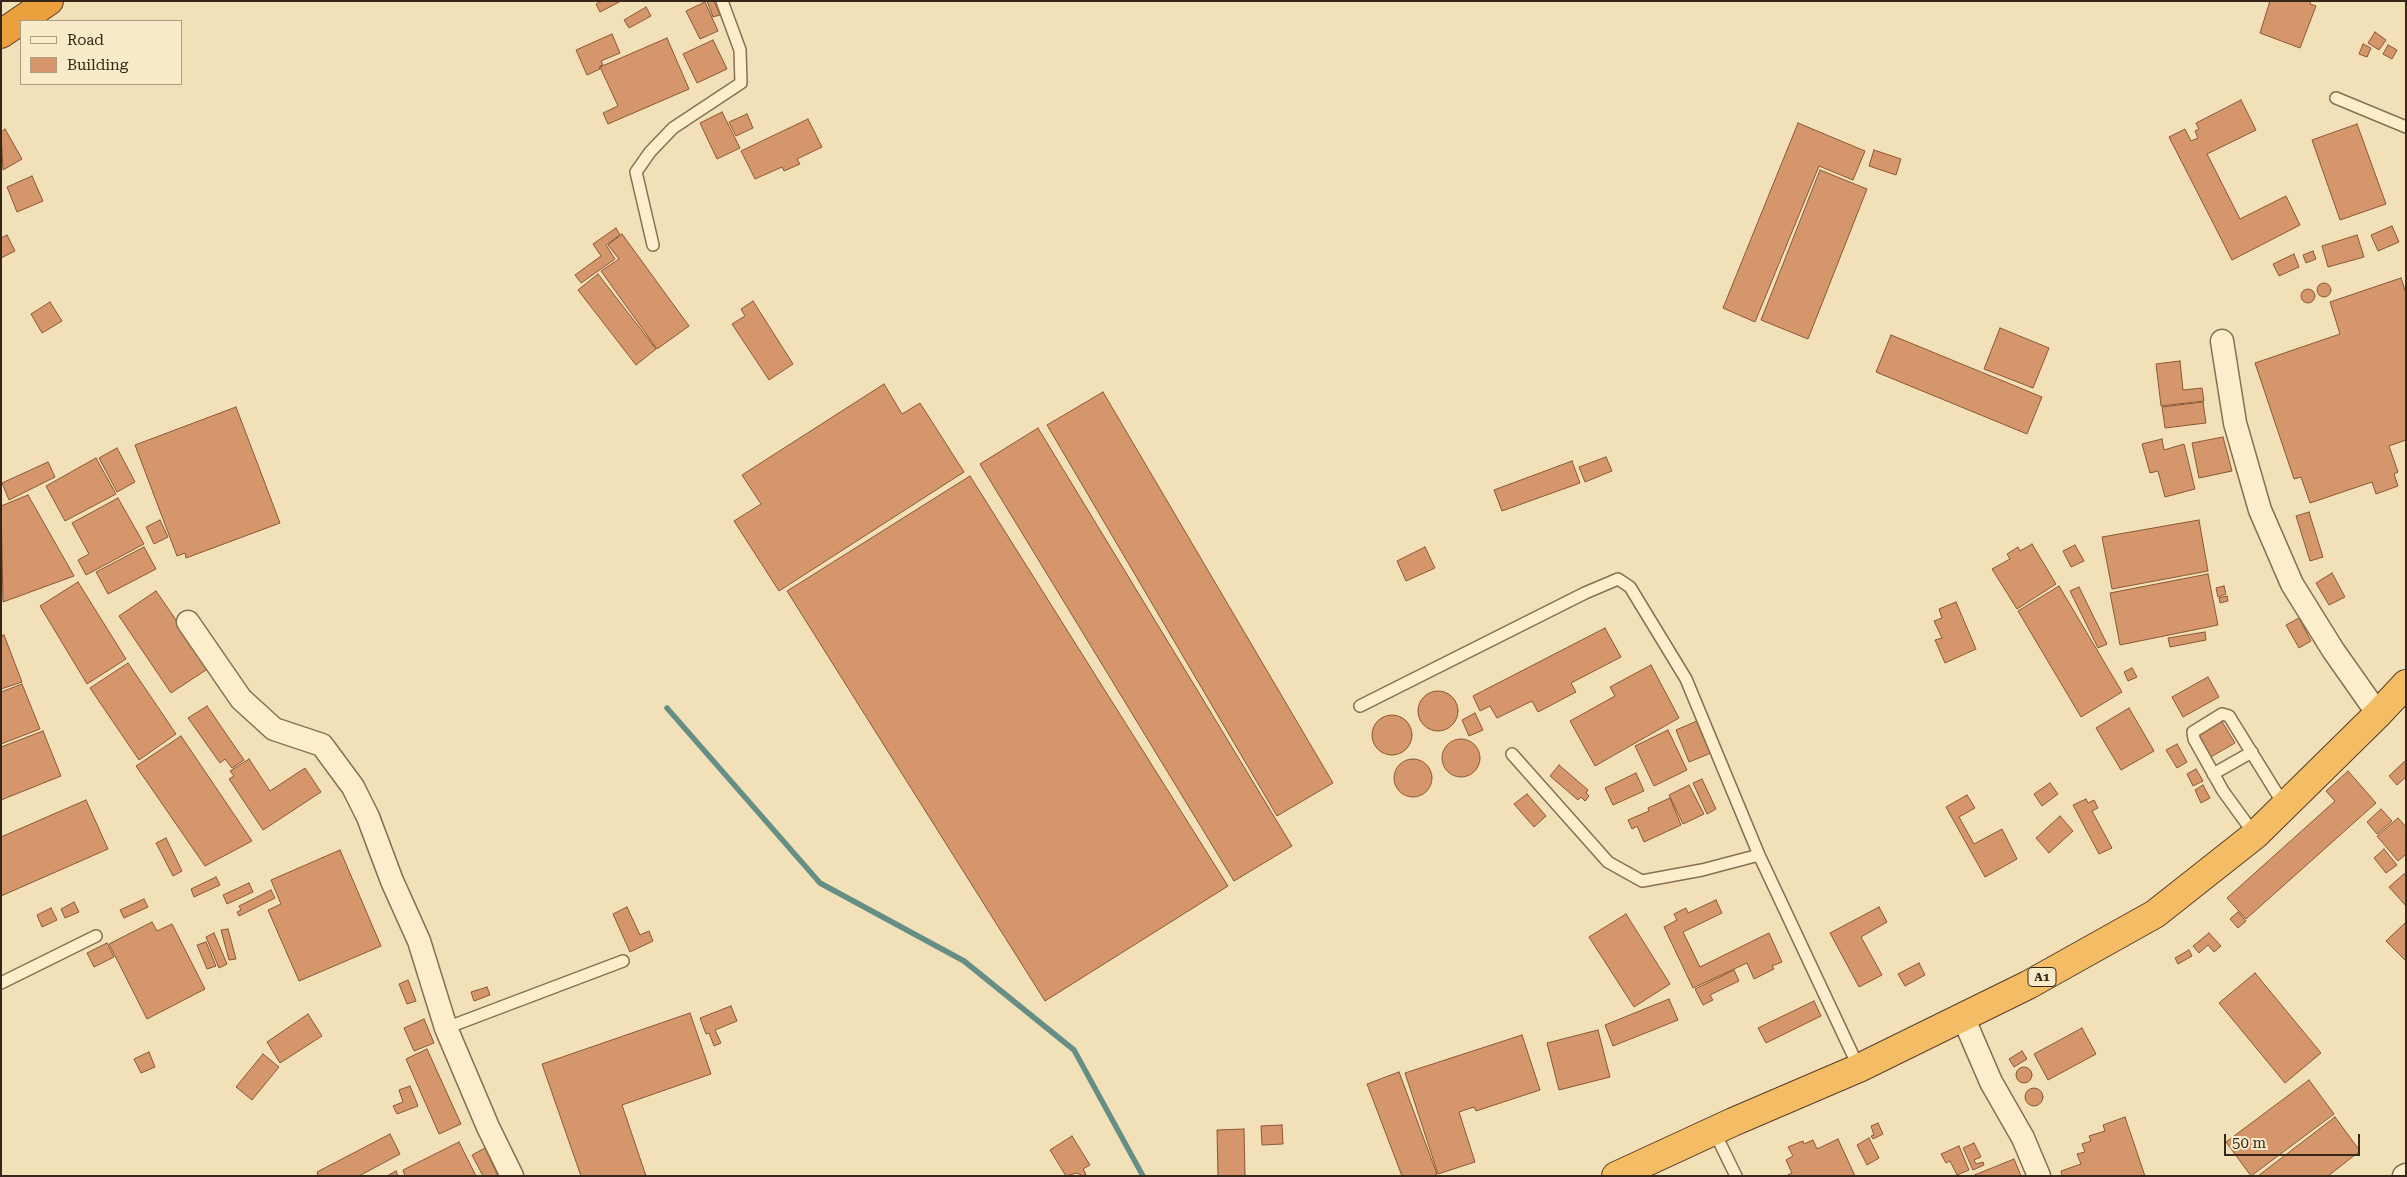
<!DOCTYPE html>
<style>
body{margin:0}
#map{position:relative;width:2407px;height:1177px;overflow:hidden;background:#f2e1b8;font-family:"Roboto Serif",serif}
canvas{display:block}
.frame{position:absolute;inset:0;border:2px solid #362719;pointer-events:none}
.legend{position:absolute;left:20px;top:20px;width:162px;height:65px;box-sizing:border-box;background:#f9ebc8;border:1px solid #ab9d82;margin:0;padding:6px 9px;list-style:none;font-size:15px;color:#362719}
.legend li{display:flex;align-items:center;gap:10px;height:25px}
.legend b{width:25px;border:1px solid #ab9d82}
.scale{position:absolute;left:2224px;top:1134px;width:136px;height:22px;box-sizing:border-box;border:2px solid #362719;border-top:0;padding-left:6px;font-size:15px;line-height:18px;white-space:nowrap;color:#362719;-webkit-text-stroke:4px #f9ebc8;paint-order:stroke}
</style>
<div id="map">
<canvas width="2407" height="1177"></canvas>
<div class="frame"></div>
<ul class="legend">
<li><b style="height:6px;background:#fceecb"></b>Road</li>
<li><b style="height:14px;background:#d4966a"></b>Building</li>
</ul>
<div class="scale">50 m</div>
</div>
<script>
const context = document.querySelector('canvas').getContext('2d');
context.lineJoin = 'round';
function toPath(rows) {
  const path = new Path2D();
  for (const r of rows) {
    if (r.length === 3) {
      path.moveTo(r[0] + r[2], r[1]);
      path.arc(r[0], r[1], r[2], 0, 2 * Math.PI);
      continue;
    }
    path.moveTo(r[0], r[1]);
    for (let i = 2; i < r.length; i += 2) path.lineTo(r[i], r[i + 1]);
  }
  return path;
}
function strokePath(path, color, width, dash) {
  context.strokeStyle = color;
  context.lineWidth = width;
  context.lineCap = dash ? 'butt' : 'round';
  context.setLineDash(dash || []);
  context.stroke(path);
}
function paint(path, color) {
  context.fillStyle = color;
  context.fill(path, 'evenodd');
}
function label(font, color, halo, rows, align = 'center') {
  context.font = font + ' "Roboto Serif",serif';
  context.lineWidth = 4.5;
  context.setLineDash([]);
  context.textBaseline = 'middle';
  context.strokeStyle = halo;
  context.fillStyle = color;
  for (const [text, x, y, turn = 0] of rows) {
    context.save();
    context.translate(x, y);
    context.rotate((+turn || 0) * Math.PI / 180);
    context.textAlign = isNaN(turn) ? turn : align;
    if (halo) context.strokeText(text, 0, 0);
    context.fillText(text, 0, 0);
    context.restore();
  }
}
const stream = toPath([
 [667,708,820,883,964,961,1074,1050,1143,1176]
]);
const building = toPath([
 [602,1,621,1,600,12,596,4,602,1],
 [707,1,714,1,720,15,713,17,707,1],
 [2270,1,2311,1,2310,4,2316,6,2300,48,2260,33,2270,1],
 [705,2,718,31,700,39,686,11,705,2],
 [646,7,651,16,629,28,624,20,646,7],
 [2375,32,2386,40,2379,50,2368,43,2375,32],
 [612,34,620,53,601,61,603,65,599,67,600,69,587,75,576,50,612,34],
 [667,38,689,89,608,124,603,113,618,106,600,67,667,38],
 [713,40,727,69,697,83,683,54,713,40],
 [2363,44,2371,48,2367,57,2359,54,2363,44],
 [2388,45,2397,50,2392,59,2383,54,2388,45],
 [2241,100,2256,130,2207,154,2240,219,2286,196,2300,225,2232,260,2169,137,2185,129,2191,141,2198,138,2195,131,2199,129,2196,123,2241,100],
 [722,112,740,148,717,159,700,123,722,112],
 [747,114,753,128,736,136,729,122,747,114],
 [808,119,822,147,797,159,800,164,784,171,782,167,755,179,741,151,808,119],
 [1798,123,1865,151,1853,180,1819,166,1755,322,1723,308,1798,123],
 [2357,124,2386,204,2340,220,2312,140,2357,124],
 [5,129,22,159,3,170,1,132,5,129],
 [1874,150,1901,159,1896,175,1869,166,1874,150],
 [1820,170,1867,189,1808,339,1761,320,1820,170],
 [32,176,43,201,17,212,7,187,32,176],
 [2392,226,2399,242,2378,251,2371,235,2392,226],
 [616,228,620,235,606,245,615,259,581,283,575,275,601,256,593,244,616,228],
 [622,234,689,326,657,349,601,271,619,259,608,245,622,234],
 [7,235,15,251,1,258,1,238,7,235],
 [2357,235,2364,257,2328,267,2322,246,2357,235],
 [2313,251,2316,259,2306,263,2303,255,2313,251],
 [2294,254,2299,267,2279,276,2273,264,2294,254],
 [598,274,656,349,636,365,578,290,598,274],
 [2401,278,2406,293,2406,440,2389,446,2398,472,2394,474,2398,486,2376,494,2372,482,2310,503,2301,477,2294,479,2255,363,2340,334,2330,302,2401,278],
 [2324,290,7],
 [2308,296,7],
 [753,301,793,364,769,380,732,324,745,316,741,309,753,301],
 [50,302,62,321,42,333,31,314,50,302],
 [2000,328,2049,348,2033,388,1984,369,2000,328],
 [1891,335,2042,397,2027,434,1876,372,1891,335],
 [2180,361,2183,390,2202,388,2204,401,2161,406,2156,364,2180,361],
 [884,384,902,414,920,403,964,472,779,591,734,521,761,504,742,475,884,384],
 [1103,392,1333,783,1277,816,1047,425,1103,392],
 [2203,402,2206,423,2165,428,2162,407,2203,402],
 [236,407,280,523,186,558,185,553,177,556,135,445,236,407],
 [1038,428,1292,846,1234,881,980,464,1038,428],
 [2223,437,2232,471,2199,478,2192,443,2223,437],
 [2162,439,2164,450,2184,444,2195,489,2165,497,2158,471,2150,473,2142,444,2162,439],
 [117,448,135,482,117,492,99,458,117,448],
 [1606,457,1612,471,1585,482,1579,467,1606,457],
 [96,458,116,494,65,521,46,486,96,458],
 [1572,461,1580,483,1502,511,1494,490,1572,461],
 [48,462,55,477,9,500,2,483,48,462],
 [970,476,1228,886,1045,1001,787,591,970,476],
 [28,495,74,576,3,602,1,506,28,495],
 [118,498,144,544,86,575,78,560,89,554,72,523,118,498],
 [2309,512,2323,557,2310,561,2296,516,2309,512],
 [160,520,168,537,154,544,146,527,160,520],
 [2199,520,2208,571,2112,589,2102,537,2199,520],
 [2032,544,2056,584,2017,609,1992,569,2010,559,2007,554,2018,547,2020,551,2032,544],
 [2075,545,2084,561,2071,567,2063,551,2075,545],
 [144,547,156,569,108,594,96,572,144,547],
 [1425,547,1435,568,1406,581,1397,561,1425,547],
 [2332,573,2345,597,2329,605,2316,583,2332,573],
 [2208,574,2218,625,2120,645,2110,593,2208,574],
 [78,582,126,659,87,684,40,606,78,582],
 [2059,586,2122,692,2081,717,2018,611,2059,586],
 [2224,586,2226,594,2218,597,2216,588,2224,586],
 [2079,587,2107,644,2098,648,2070,591,2079,587],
 [156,591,209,668,171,693,119,616,156,591],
 [2227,596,2228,601,2220,603,2219,598,2227,596],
 [1956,602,1976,649,1945,663,1935,640,1942,638,1934,621,1942,618,1939,609,1956,602],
 [2299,618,2311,641,2299,648,2286,625,2299,618],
 [1605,628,1621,657,1571,683,1576,692,1538,712,1532,701,1497,718,1490,706,1480,711,1473,696,1605,628],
 [2205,632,2206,640,2170,647,2168,638,2205,632],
 [4,635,22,682,1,689,1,636,4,635],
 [128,663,176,734,139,760,90,688,128,663],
 [1651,665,1679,718,1595,766,1570,721,1615,696,1610,687,1651,665],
 [2132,668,2137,677,2128,681,2124,672,2132,668],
 [2208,677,2219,697,2183,717,2172,697,2208,677],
 [22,684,40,729,1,744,1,692,22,684],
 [1438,711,20],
 [207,706,244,760,232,768,225,759,220,763,188,718,207,706],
 [2129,708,2154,751,2121,770,2096,728,2129,708],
 [1475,713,1483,730,1469,736,1462,720,1475,713],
 [1392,735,20],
 [2221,720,2235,743,2209,758,2195,735,2221,720],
 [1697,721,1711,753,1689,762,1676,730,1697,721],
 [1668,730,1687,770,1654,786,1635,746,1668,730],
 [43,731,61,776,1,800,1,747,43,731],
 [181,736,252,841,205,866,136,766,181,736],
 [1461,758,19],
 [2177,744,2187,762,2177,768,2166,750,2177,744],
 [1413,778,19],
 [249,759,270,791,305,768,321,792,263,830,229,779,234,776,230,771,249,759],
 [2406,760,2406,777,2397,785,2389,776,2406,760],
 [1559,765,1588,790,1586,793,1589,796,1585,801,1581,797,1578,800,1550,776,1559,765],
 [2196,769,2203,781,2193,786,2187,774,2196,769],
 [2348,771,2376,803,2246,919,2227,898,2335,801,2326,791,2348,771],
 [1636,773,1644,791,1613,805,1605,788,1636,773],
 [1702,779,1716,809,1707,814,1693,783,1702,779],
 [2050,783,2058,794,2042,806,2034,794,2050,783],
 [1689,785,1704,814,1683,824,1669,795,1689,785],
 [2203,785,2210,798,2201,803,2195,790,2203,785],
 [1527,794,1546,816,1534,827,1514,804,1527,794],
 [1967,795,1975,808,1959,817,1974,844,2002,829,2017,859,1985,877,1946,807,1967,795],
 [1670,798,1681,825,1644,842,1637,826,1632,829,1628,820,1649,811,1648,808,1670,798],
 [2086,799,2088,803,2094,800,2098,808,2092,811,2112,848,2099,854,2073,805,2086,799],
 [86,800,108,849,1,896,1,837,86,800],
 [2381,809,2392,821,2377,834,2367,822,2381,809],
 [2060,816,2073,831,2049,853,2036,838,2060,816],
 [2398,818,2406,827,2406,854,2398,861,2377,836,2398,818],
 [166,838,182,871,173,876,156,843,166,838],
 [2384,849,2397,865,2386,873,2374,858,2384,849],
 [340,850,381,946,299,981,268,910,281,904,271,880,340,850],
 [2404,874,2406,875,2406,906,2389,887,2404,874],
 [216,877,220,885,194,897,191,889,216,877],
 [249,883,253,892,227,904,223,895,249,883],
 [271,890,275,898,239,916,237,912,241,910,239,906,271,890],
 [144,899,148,907,124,918,120,910,144,899],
 [1716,900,1722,913,1683,932,1700,967,1769,933,1782,962,1772,966,1774,969,1754,979,1747,963,1693,988,1664,927,1677,920,1674,914,1686,908,1688,913,1716,900],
 [74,902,79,912,65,918,61,909,74,902],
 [627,907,640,935,649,931,653,941,630,952,613,914,627,907],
 [1879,907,1887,922,1861,937,1882,975,1859,987,1830,933,1879,907],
 [51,908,57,920,42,927,37,915,51,908],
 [2238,912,2246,921,2238,928,2230,919,2238,912],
 [1626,914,1670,984,1634,1007,1589,937,1626,914],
 [152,922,157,931,172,924,205,989,147,1019,109,944,152,922],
 [2406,922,2406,961,2386,941,2406,922],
 [228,929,236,959,229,960,221,930,228,929],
 [214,933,227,964,219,968,206,937,214,933],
 [2209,933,2221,946,2214,952,2208,945,2199,953,2193,946,2209,933],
 [206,942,216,966,207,969,197,945,206,942],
 [107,943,114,957,94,967,87,953,107,943],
 [2189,950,2192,956,2178,964,2175,958,2189,950],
 [1919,963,1925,975,1905,986,1898,974,1919,963],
 [1734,970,1739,981,1710,995,1713,1000,1703,1005,1695,989,1734,970],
 [2255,973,2321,1053,2285,1083,2219,1003,2255,973],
 [408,980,416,1001,407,1004,399,984,408,980],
 [487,987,490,995,474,1001,471,992,487,987],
 [1669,999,1678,1020,1613,1046,1605,1025,1669,999],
 [1814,1001,1821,1016,1766,1043,1758,1028,1814,1001],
 [731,1006,737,1021,715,1030,721,1043,714,1046,709,1033,706,1034,700,1018,731,1006],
 [690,1013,711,1074,622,1105,646,1176,581,1176,542,1064,690,1013],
 [308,1014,322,1036,280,1063,267,1042,308,1014],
 [424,1019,434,1043,414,1051,404,1028,424,1019],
 [2082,1028,2096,1054,2048,1080,2034,1054,2082,1028],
 [1598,1030,1610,1077,1559,1090,1547,1043,1598,1030],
 [1522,1035,1540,1090,1476,1111,1474,1107,1459,1112,1475,1162,1438,1174,1405,1073,1522,1035],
 [427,1049,461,1124,439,1134,406,1059,427,1049],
 [2022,1051,2027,1059,2014,1067,2009,1059,2022,1051],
 [149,1052,155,1067,141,1073,134,1059,149,1052],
 [263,1054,279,1067,252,1100,236,1087,263,1054],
 [2024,1075,8],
 [1399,1072,1437,1174,1433,1176,1402,1176,1367,1084,1399,1072],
 [2309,1080,2334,1114,2251,1176,2226,1142,2309,1080],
 [410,1086,418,1106,397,1114,393,1106,403,1102,399,1090,410,1086],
 [2034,1097,9],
 [2125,1117,2145,1176,2062,1176,2061,1171,2081,1164,2077,1154,2085,1152,2082,1144,2091,1141,2089,1136,2105,1131,2103,1125,2125,1117],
 [2335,1117,2360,1151,2328,1176,2258,1176,2335,1117],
 [1878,1123,1883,1134,1873,1139,1871,1136,1874,1135,1871,1126,1878,1123],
 [1282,1125,1283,1144,1262,1145,1261,1126,1282,1125],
 [1244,1129,1245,1176,1218,1176,1217,1130,1244,1129],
 [390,1134,400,1154,359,1176,318,1176,317,1172,390,1134],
 [1072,1136,1090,1165,1083,1169,1086,1174,1083,1176,1077,1173,1066,1176,1050,1150,1072,1136],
 [1869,1138,1879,1158,1867,1165,1857,1145,1869,1138],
 [1838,1139,1855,1176,1786,1176,1792,1173,1786,1160,1793,1156,1788,1147,1803,1141,1804,1144,1813,1140,1817,1149,1838,1139],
 [459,1142,476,1176,405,1176,403,1170,459,1142],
 [1974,1143,1981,1157,1974,1160,1976,1164,1983,1162,1984,1165,1973,1170,1963,1148,1974,1143],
 [1959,1146,1969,1170,1957,1175,1950,1161,1946,1163,1941,1154,1959,1146],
 [485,1148,498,1176,483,1176,472,1155,485,1148],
 [2014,1159,2021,1176,1972,1176,2014,1159],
 [396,1171,398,1176,387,1176,396,1171]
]);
const service = toPath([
 [2336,98,2406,127],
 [653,245,636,172,650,152,673,128,741,83,740,50,722,1],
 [1360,706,1585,593,1618,579,1630,587,1686,679,1759,855,1859,1068],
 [1512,754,1608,862,1642,881,1702,870,1759,855],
 [2213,774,2252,752],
 [2255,835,2223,791,2194,739,2193,732,2222,714,2229,716,2284,805],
 [1,983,96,936],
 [446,1028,623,961],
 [1714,1131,1736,1176]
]);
const minor = toPath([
 [2222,341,2235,423,2260,510,2292,584,2333,650,2378,714],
 [188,622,241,699,274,729,322,745,353,787,368,817,392,881,419,941,446,1028,488,1127,512,1176],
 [1963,1017,1991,1082,2023,1138,2039,1176],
 [2404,1176,2406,1175]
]);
const trunk = toPath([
 [1616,1176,1733,1122,1859,1068,2028,985,2155,914,2255,835,2378,714,2406,684]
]);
const motorway = toPath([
 [1,34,49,1]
]);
const shields = [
 [2042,977,28]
];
const shieldNames = [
 ["A1",2042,977]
];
strokePath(stream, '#658f84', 5.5);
paint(building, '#d4966a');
strokePath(building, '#8a5735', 1);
strokePath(service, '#896f52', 14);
strokePath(minor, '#896f52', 25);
strokePath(trunk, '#563d27', 30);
strokePath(motorway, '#563d27', 30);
strokePath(service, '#fceecb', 11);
strokePath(minor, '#fceecb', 22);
strokePath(trunk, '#f4bc64', 28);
strokePath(motorway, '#eca03d', 28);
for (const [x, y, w] of shields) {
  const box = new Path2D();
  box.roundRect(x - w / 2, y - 9.5, w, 19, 4);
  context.fillStyle = '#f9ebc8';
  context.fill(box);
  strokePath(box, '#362719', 1);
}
label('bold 12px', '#362719', null, shieldNames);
</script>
